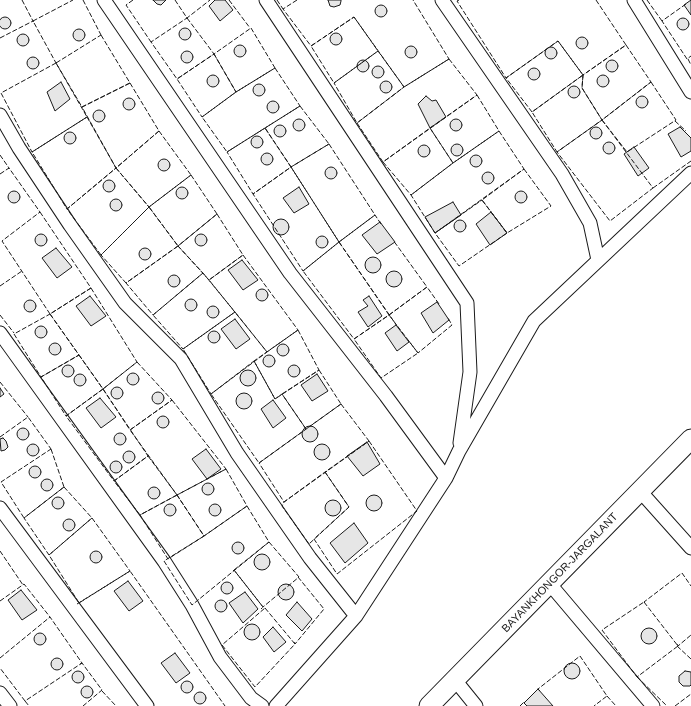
<!DOCTYPE html>
<style>
body{margin:0}
canvas{display:block;background:#fff}
</style>
<canvas width="691" height="706"></canvas>
<script>
const context = document.querySelector('canvas').getContext('2d');
context.lineJoin = 'round';
function paint(path, color) {
  context.fillStyle = color;
  context.fill(path, 'evenodd');
}
function toPath(rows) {
  const path = new Path2D();
  for (const r of rows) {
    if (r.length === 3) {
      path.moveTo(r[0] + r[2], r[1]);
      path.arc(r[0], r[1], r[2], 0, 2 * Math.PI);
      continue;
    }
    path.moveTo(r[0], r[1]);
    for (let i = 2; i < r.length; i += 2) path.lineTo(r[i], r[i + 1]);
  }
  return path;
}
function strokePath(path, color, width, dash) {
  context.strokeStyle = color;
  context.lineWidth = width;
  context.lineCap = dash ? 'butt' : 'round';
  context.setLineDash(dash || []);
  context.stroke(path);
}
function label(font, color, halo, rows, align = 'center') {
  context.font = font + ' Helvetica,sans-serif';
  context.lineWidth = 3;
  context.setLineDash([]);
  context.textBaseline = 'middle';
  context.strokeStyle = halo;
  context.fillStyle = color;
  for (const [text, x, y, turn = 0] of rows) {
    context.save();
    context.translate(x, y);
    context.rotate((+turn || 0) * Math.PI / 180);
    context.textAlign = isNaN(turn) ? turn : align;
    if (halo) context.strokeText(text, 0, 0);
    context.fillText(text, 0, 0);
    context.restore();
  }
}
const building = toPath([
 [153,0,166,0,161,5,157,4,153,0],
 [215,0,225,0,233,10,220,21,209,6,215,0],
 [328,0,341,0,341,1,340,5,334,7,330,6,328,0],
 [691,0,691,15,684,5,691,0],
 [381,11,6],
 [5,23,6],
 [683,24,6],
 [185,34,6],
 [79,35,6],
 [336,39,6],
 [23,40,6],
 [582,43,6],
 [240,51,6],
 [411,52,6],
 [551,53,6],
 [187,57,6],
 [33,63,6],
 [363,66,6],
 [612,66,6],
 [378,72,6],
 [534,74,6],
 [213,81,6],
 [603,81,6],
 [386,87,6],
 [61,82,70,99,55,111,47,92,61,82],
 [259,90,6],
 [574,92,6],
 [642,102,6],
 [426,96,432,101,436,100,446,117,430,128,418,104,426,96],
 [129,104,6],
 [273,107,6],
 [99,116,6],
 [299,125,6],
 [456,125,6],
 [280,131,6],
 [596,133,6],
 [680,127,691,138,691,151,681,157,668,134,680,127],
 [70,138,6],
 [257,142,6],
 [609,148,6],
 [457,150,6],
 [424,151,6],
 [634,147,649,168,638,176,624,154,634,147],
 [267,159,6],
 [476,161,6],
 [164,165,6],
 [331,173,6],
 [488,178,6],
 [109,186,6],
 [182,193,6],
 [299,187,309,204,294,213,283,198,299,187],
 [521,197,6],
 [14,197,6],
 [116,205,6],
 [453,202,461,215,435,233,425,217,453,202],
 [491,212,507,233,490,245,476,224,491,212],
 [281,227,8],
 [460,226,6],
 [380,222,395,242,377,254,362,235,380,222],
 [41,240,6],
 [201,240,6],
 [322,242,6],
 [145,254,6],
 [56,248,72,267,57,278,42,258,56,248],
 [373,265,8],
 [242,260,258,280,243,290,228,270,242,260],
 [394,279,8],
 [174,281,6],
 [262,295,6],
 [90,296,106,316,91,326,76,306,90,296],
 [369,296,382,316,368,327,358,312,368,306,363,300,369,296],
 [191,305,6],
 [30,306,6],
 [437,302,449,320,433,333,421,313,437,302],
 [213,312,6],
 [235,319,250,339,236,349,221,329,235,319],
 [396,325,409,342,397,351,385,333,396,325],
 [41,332,6],
 [214,337,6],
 [55,349,6],
 [283,350,6],
 [269,361,6],
 [294,371,6],
 [68,371,6],
 [248,378,8],
 [133,379,6],
 [80,380,6],
 [317,374,328,391,312,401,301,385,317,374],
 [117,393,6],
 [0,388,4,394,0,397,0,388],
 [158,398,6],
 [244,401,8],
 [100,398,116,417,101,428,86,408,100,398],
 [273,400,286,418,273,428,261,409,273,400],
 [163,422,6],
 [310,434,8],
 [23,434,6],
 [120,439,6],
 [3,438,6,441,8,447,5,450,1,451,0,439,3,438],
 [367,442,380,464,363,476,347,456,367,442],
 [33,450,6],
 [322,452,8],
 [206,449,221,469,207,479,192,459,206,449],
 [129,457,6],
 [116,467,6],
 [35,472,6],
 [47,485,6],
 [208,489,6],
 [154,493,6],
 [374,503,8],
 [58,503,6],
 [333,508,8],
 [170,510,6],
 [215,510,6],
 [69,525,6],
 [354,523,368,543,345,563,330,543,354,523],
 [238,548,6],
 [96,557,6],
 [262,562,8],
 [128,581,143,601,129,611,114,591,128,581],
 [227,588,6],
 [286,592,8],
 [21,590,37,610,22,620,8,600,21,590],
 [245,592,258,609,243,623,229,603,245,592],
 [221,606,6],
 [297,602,312,619,302,631,286,615,297,602],
 [252,632,8],
 [273,627,286,642,274,652,263,637,273,627],
 [649,636,8],
 [40,639,6],
 [175,653,190,673,176,683,161,663,175,653],
 [57,664,6],
 [572,671,8],
 [78,677,6],
 [685,671,691,672,691,685,690,686,683,686,679,682,679,676,685,671],
 [187,687,6],
 [87,692,6],
 [538,689,553,706,527,706,524,703,538,689],
 [200,698,6]
]);
const street = toPath([
 [104,0,290,273,386,396,446,478],
 [266,0,467,303,470,372,460,443],
 [442,0,562,174,590,223,598,260],
 [634,0,691,92],
 [0,115,19,148,70,225,125,303,181,359,237,453,310,558,356,616],
 [0,333,164,561,192,605,220,657,251,698,262,706],
 [640,491,691,548],
 [0,508,147,706],
 [549,583,653,706],
 [455,680,476,706],
 [0,693,10,706],
 [276,706,356,616,446,478,459,451,534,321,691,173]
]);
const secondary = toPath([
 [429,706,691,439]
]);
const fence = toPath([
 [22,0,33,21,34,21],
 [83,0,101,35],
 [133,0,126,5,151,42],
 [175,0,187,18,186,18],
 [229,0,250,28],
 [277,0,283,9],
 [297,0,283,9,311,46,354,17,404,87,449,59,413,0],
 [459,0,457,1,506,78,558,41,583,75,626,45,596,0],
 [647,0,662,21,663,20],
 [686,4,662,21,687,59,691,56],
 [354,17,378,51,334,83,311,46,354,17],
 [187,18,214,54,177,79,151,42,187,18],
 [188,19,187,18,210,0],
 [251,28,275,68,236,92,214,54,251,28],
 [101,35,130,83,82,107,56,63,101,35],
 [0,38,33,21,33,22],
 [558,41,583,75,532,112,506,78,558,41],
 [626,45,651,82,602,120,582,88,583,75,626,45],
 [378,51,404,87,357,123,334,83,378,51],
 [214,54,236,92,202,117,177,79,214,54],
 [449,59,477,95,383,162,357,123,404,87,449,59],
 [688,59,691,65],
 [57,62,56,63,33,21,73,0],
 [56,63,87,117,32,152,1,93,56,63],
 [275,68,300,106,227,152,202,117,236,92,275,68],
 [583,75,582,88,602,120,557,152,532,112,583,75],
 [651,82,676,120,627,152,602,120,651,82],
 [130,83,159,131,116,168,82,107,130,83],
 [477,95,499,131,453,163,430,128,477,95],
 [300,106,329,144,291,167,265,128,300,106],
 [87,117,116,168,67,209,32,152,87,117],
 [602,120,653,188,610,221,557,152,602,120],
 [675,121,686,131],
 [265,128,291,167,253,194,227,152,265,128],
 [430,128,453,163,411,195,383,162,430,128],
 [159,131,191,175,149,207,116,168,159,131],
 [499,131,524,169,435,233,411,195,453,163,499,131],
 [329,144,375,215,339,242,291,167,329,144],
 [0,155,9,168,8,169],
 [291,167,339,242,303,271,253,194,291,167],
 [116,168,149,207,101,255,67,209,116,168],
 [524,169,551,206,507,233,482,200,524,169],
 [0,174,9,168,40,212,39,213],
 [191,175,217,214,178,246,149,207,191,175],
 [653,188,691,161],
 [482,200,507,233,459,266,435,233,482,200],
 [149,207,178,246,126,283,101,255,149,207],
 [40,212,91,288,50,314,2,241,40,212],
 [217,214,243,255,209,280,178,246,217,214],
 [381,224,375,215,339,242,397,326],
 [339,242,389,315,354,339,303,271,339,242],
 [178,246,203,273,153,315,126,283,178,246],
 [243,255,298,330,267,352,209,280,243,255],
 [203,273,235,312,183,349,153,315,203,273],
 [0,286,22,271,23,272],
 [91,288,137,362,103,389,50,314,91,288],
 [235,312,267,352,211,394,183,349,235,312],
 [50,314,79,355,41,377,14,334,50,314],
 [0,315,14,333],
 [389,315,427,287,393,240],
 [389,315,427,287,439,304],
 [389,315,418,353,381,378,354,339,389,315],
 [298,330,319,370,275,399,254,361,298,330],
 [408,340,418,353,452,325,448,318],
 [79,355,103,389,66,416,41,377,79,355],
 [254,361,275,399,282,394,306,429,259,463,211,394,254,361],
 [137,362,172,400,130,430,103,389,137,362],
 [319,370,341,404,306,429,282,394,319,370],
 [0,382,28,417],
 [103,389,148,456,114,481,66,416,103,389],
 [172,400,226,469,177,495,130,430,172,400],
 [341,404,369,441,284,502,259,463,341,404],
 [0,437,28,417,51,449],
 [369,441,417,511,337,574,314,539,349,507,325,472,369,441],
 [51,449,64,487,24,518,1,482,51,449],
 [148,456,177,495,140,515,114,481,148,456],
 [226,469,247,506,204,536,177,495,226,469],
 [325,472,349,507,309,544,282,506,284,502,325,472],
 [64,487,92,518,49,555,24,518,64,487],
 [177,495,204,536,168,559,140,515,177,495],
 [247,506,269,542,192,605,164,561,204,536,247,506],
 [92,518,130,571,79,603,49,555,92,518],
 [269,542,299,577,263,607,234,570,269,542],
 [0,551,23,585],
 [233,571,234,570,263,607,261,609],
 [0,601,24,584,50,617],
 [644,602,678,646,637,677,602,630,644,602],
 [645,603,644,602,682,573,691,586],
 [77,604,130,571,225,706],
 [265,608,295,644,255,687,222,645,265,608],
 [294,642,295,644,324,609,298,577],
 [677,644,678,646,691,635],
 [677,646,691,659],
 [0,658,50,617,82,663,25,701,0,668],
 [80,664,82,663,102,690,83,706],
 [637,677,667,706],
 [102,691,116,706],
 [540,691,538,689,580,656,607,696,594,706],
 [607,696,616,706],
 [25,701,29,706],
 [520,706,525,701],
 [675,706,691,694]
]);
const streetNames = [
 ["BAYANKHONGOR-JARGALANT",560,573,-46]
];
paint(building, '#e6e6e6');
strokePath(building, '#1a1a1a', 1);
strokePath(street, '#1a1a1a', 15);
strokePath(secondary, '#1a1a1a', 21);
strokePath(street, '#fff', 13);
strokePath(secondary, '#fff', 19);
strokePath(fence, '#1a1a1a', 1, [5, 2]);
label('11px', '#1a1a1a', '#fff', streetNames);
</script>
